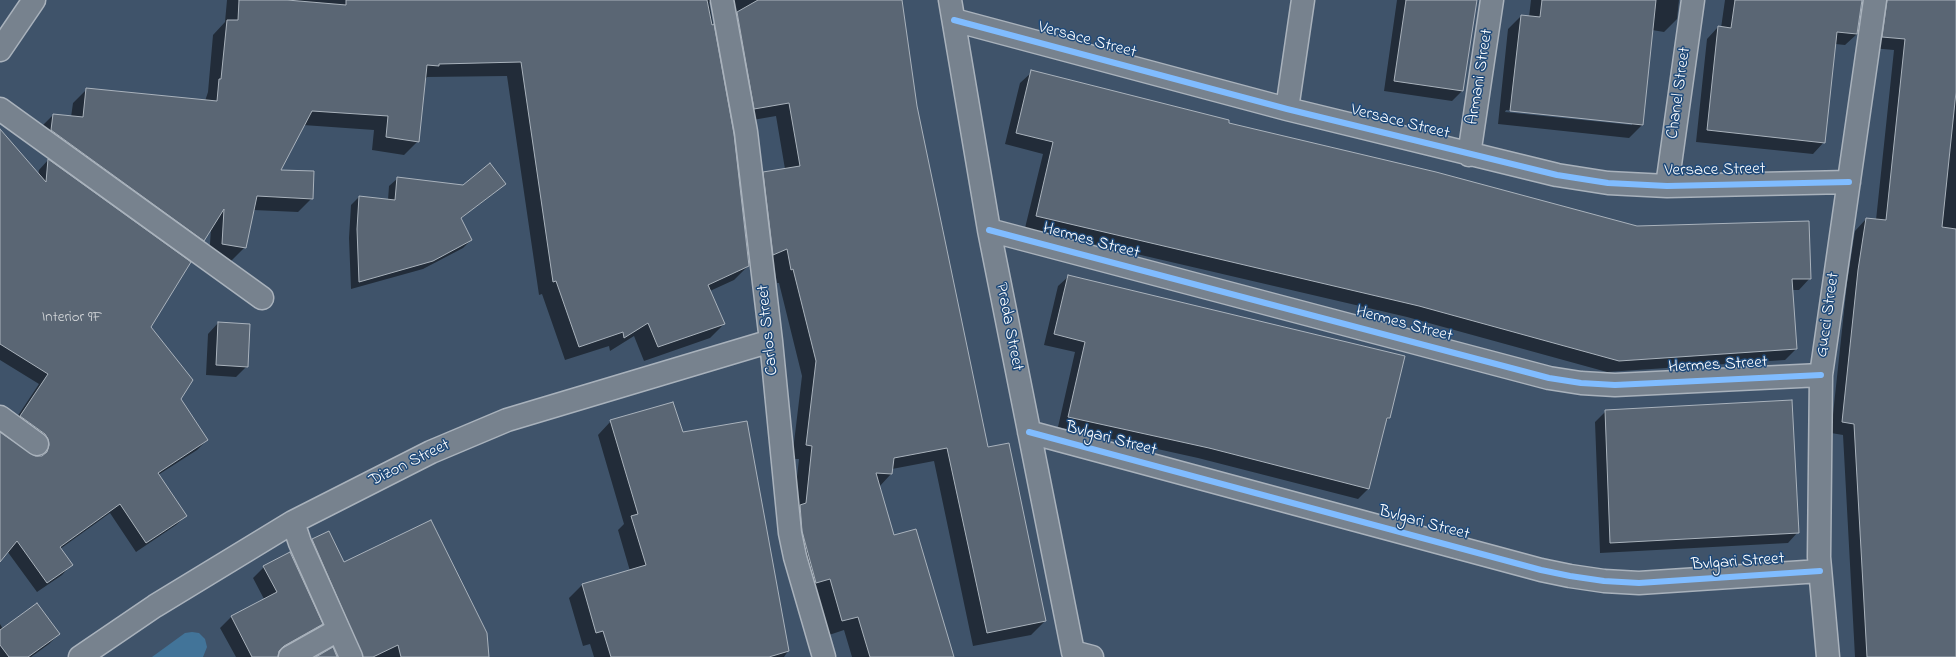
<!DOCTYPE html>
<style>
body{margin:0}
canvas{display:block;background:#3f536a}
</style>
<canvas width="1956" height="657"></canvas>
<script>
const context = document.querySelector('canvas').getContext('2d');
context.lineJoin = 'round';
function paint(path, color) {
  context.fillStyle = color;
  context.fill(path, 'evenodd');
}
function toPath(rows) {
  const path = new Path2D();
  for (const r of rows) {
    path.moveTo(r[0], r[1]);
    for (let i = 2; i < r.length; i += 2) path.lineTo(r[i], r[i + 1]);
  }
  return path;
}
function strokePath(path, color, width, dash) {
  context.strokeStyle = color;
  context.lineWidth = width;
  context.lineCap = dash ? 'butt' : 'round';
  context.setLineDash(dash || []);
  context.stroke(path);
}
function label(font, color, halo, rows, align = 'center') {
  context.font = font + ' "Indie Flower",sans-serif';
  context.lineWidth = 3;
  context.setLineDash([]);
  context.textBaseline = 'middle';
  context.strokeStyle = halo;
  context.fillStyle = color;
  for (const [text, x, y, turn = 0] of rows) {
    context.save();
    context.translate(x, y);
    context.rotate((+turn || 0) * Math.PI / 180);
    context.textAlign = isNaN(turn) ? turn : align;
    if (halo) context.strokeText(text, 0, 0);
    context.fillText(text, 0, 0);
    context.restore();
  }
}
const water = toPath([
 [192,632,199,633,205,639,207,647,203,657,152,657,185,633]
]);
const shadow = toPath([
 [227,0,901,0,916,106,987,448,1045,621,1031,635,973,646,934,461,892,469,891,474,879,487,893,537,953,657,852,657,844,630,829,635,793,513,799,459,792,459,802,376,779,283,777,283,773,262,760,268,750,187,764,173,785,169,776,116,741,122,712,2,709,2,733,134,748,266,734,280,710,291,724,324,710,338,644,361,634,336,610,351,609,346,565,360,542,294,539,295,507,76,427,77,425,80,418,141,404,155,372,150,374,130,303,125,279,171,312,198,298,212,253,210,245,247,231,261,209,258,211,229,204,240,190,254,39,129,53,115,71,117,73,103,87,89,205,101,208,92,213,35,225,22],
 [1397,0,1476,0,1462,91,1452,101,1384,91],
 [1531,0,1679,0,1677,19,1664,32,1652,30,1642,125,1629,138,1498,124,1508,29,1521,16,1529,17],
 [1506,110,1632,123,1632,125,1505,112],
 [1725,0,1861,0,1857,34,1845,45,1835,44,1824,142,1813,154,1696,142,1707,39,1718,27,1721,28],
 [1868,0,1956,0,1956,657,1855,657,1843,435,1831,433,1847,283,1855,231,1866,219,1876,220,1894,50,1871,48],
 [1032,72,1810,278,1799,290,1792,290,1796,349,1785,360,1607,372,1407,317,1025,228,1043,154,1005,144,1020,83],
 [0,131,38,175,39,170,48,160,150,327,180,399,207,440,197,450,158,475,186,516,176,525,136,552,110,513,60,549,71,565,62,575,37,592,7,551,0,560,0,434,30,455,40,457,40,455,39,448,11,426,39,384,0,360],
 [398,178,463,186,505,184,460,219,471,240,463,248,423,269,351,289,349,238,351,205,359,197,388,200,389,186],
 [1069,276,1389,418,1385,422,1369,488,1358,499,1198,458,1058,427,1075,352,1044,345,1058,286],
 [218,323,247,366,236,377,206,375,208,334],
 [1606,411,1798,532,1788,543,1600,553,1595,422],
 [611,421,682,433,788,651,784,657,594,657,590,644,583,646,569,598,582,585,630,571,618,530,624,524,598,435],
 [312,540,343,563,488,657,349,657,301,551],
 [264,567,321,624,310,635,277,654,277,657,236,657,220,628,231,617,264,599,253,578],
 [0,624,3,629,59,634,49,644,31,657,0,657]
]);
const building = toPath([
 [239,0,287,0,346,5,346,0,707,0,712,25,714,24,734,134,749,266,708,285,725,324,658,347,648,323,624,338,623,332,579,347,556,281,553,282,521,62,439,64,439,66,427,65,419,142,386,137,388,116,312,111,281,170,314,171,313,199,257,196,246,248,222,244,224,209,204,241,51,130,53,114,83,117,86,88,217,101,219,79,221,79,227,20,238,20,239,0],
 [758,0,902,0,917,106,988,447,1009,443,1046,621,987,633,947,448,894,458,892,474,876,473,894,535,916,529,954,657,870,657,858,617,842,621,830,579,816,583,802,531,800,505,806,503,812,446,806,445,816,361,793,269,791,270,787,249,773,255,763,172,800,166,789,103,754,109,737,12,758,0],
 [1406,0,1477,0,1463,91,1394,81,1406,0],
 [1542,0,1656,0,1643,125,1510,111,1521,15,1540,17,1542,0],
 [1735,0,1862,0,1857,34,1837,32,1825,143,1707,130,1718,26,1731,28,1735,0],
 [1887,0,1956,0,1956,92,1942,227,1956,229,1956,657,1867,657,1854,424,1842,422,1858,270,1866,218,1886,220,1905,39,1882,37,1887,0],
 [1031,70,1229,120,1229,123,1436,172,1637,226,1809,221,1811,279,1792,279,1797,349,1619,361,1419,306,1036,216,1053,142,1016,133,1031,70],
 [0,129,46,182,48,159,191,262,151,327,193,380,181,399,208,440,158,473,187,516,146,543,120,504,60,547,73,565,47,583,17,541,0,562,0,432,35,456,42,456,47,452,49,445,48,439,45,434,20,416,48,374,0,344,0,129],
 [490,163,506,184,461,218,472,240,433,261,359,282,357,229,359,196,395,200,397,177,463,185,490,163],
 [1068,275,1405,356,1390,418,1387,418,1369,489,1209,448,1068,417,1085,342,1054,334,1068,275],
 [218,322,250,324,248,367,216,365,218,322],
 [1792,400,1799,533,1610,543,1605,410,1792,400],
 [673,402,683,432,747,421,789,651,769,657,611,657,603,631,596,633,582,584,646,565,631,516,638,514,610,420,673,402],
 [431,520,487,633,489,657,401,657,398,645,373,657,363,657,312,539,329,531,344,562,431,520],
 [290,552,323,624,284,646,279,651,278,657,252,657,231,616,277,592,263,566,290,552],
 [37,603,60,634,28,657,9,657,0,645,0,630,37,603],
 [333,647,337,657,316,657,333,647]
]);
const minor = toPath([
 [722,0,746,132,771,341,790,533,795,557,824,657],
 [950,0,989,230,1073,652,1092,657],
 [954,20,1287,109,1557,175,1608,183,1667,186,1849,182],
 [0,50,34,0],
 [0,109,262,298],
 [1287,109,1303,0],
 [1469,155,1492,0],
 [1667,186,1693,0],
 [989,230,1549,378,1581,383,1615,385,1821,375],
 [0,417,37,444],
 [1029,432,1541,570,1570,576,1604,581,1639,583,1820,571],
 [293,522,300,543,351,657],
 [80,657,155,606,293,522,431,452,507,420,771,341],
 [290,657,338,630],
 [1828,657,1819,557,1821,375,1875,0]
]);
const cycleway = toPath([
 [954,20,1287,109,1557,175,1608,183,1667,186,1849,182],
 [989,230,1549,378,1581,383,1615,385,1821,375],
 [1029,432,1541,570,1570,576,1604,581,1639,583,1820,571]
]);
const numberNames = [
 ["Interior 9F",72,319]
];
const streetNames = [
 ["Versace Street",1087,41,15],
 ["Armani Street",1481,77,-81],
 ["Chanel Street",1680,93,-82],
 ["Versace Street",1400,123,14],
 ["Versace Street",1715,171,-1],
 ["Hermes Street",1091,242,15],
 ["Gucci Street",1829,315,-82],
 ["Hermes Street",1404,325,15],
 ["Prada Street",1008,327,79],
 ["Carlos Street",769,330,-96],
 ["Hermes Street",1718,366,-3],
 ["Bvlgari Street",1111,440,15],
 ["Dizon Street",410,464,-26],
 ["Bvlgari Street",1424,524,15],
 ["Bvlgari Street",1738,563,-4]
];
paint(water, '#427499');
paint(shadow, '#0007');
paint(building, '#5a6674');
strokePath(building, '#a9b2bc', 1);
strokePath(minor, '#a9b2bc', 25);
strokePath(minor, '#77828e', 22);
strokePath(cycleway, '#80bcff', 6);
label('15px', '#d6d9dc', null, numberNames);
label('17px', '#fff', '#1f4a7a', streetNames);
</script>
